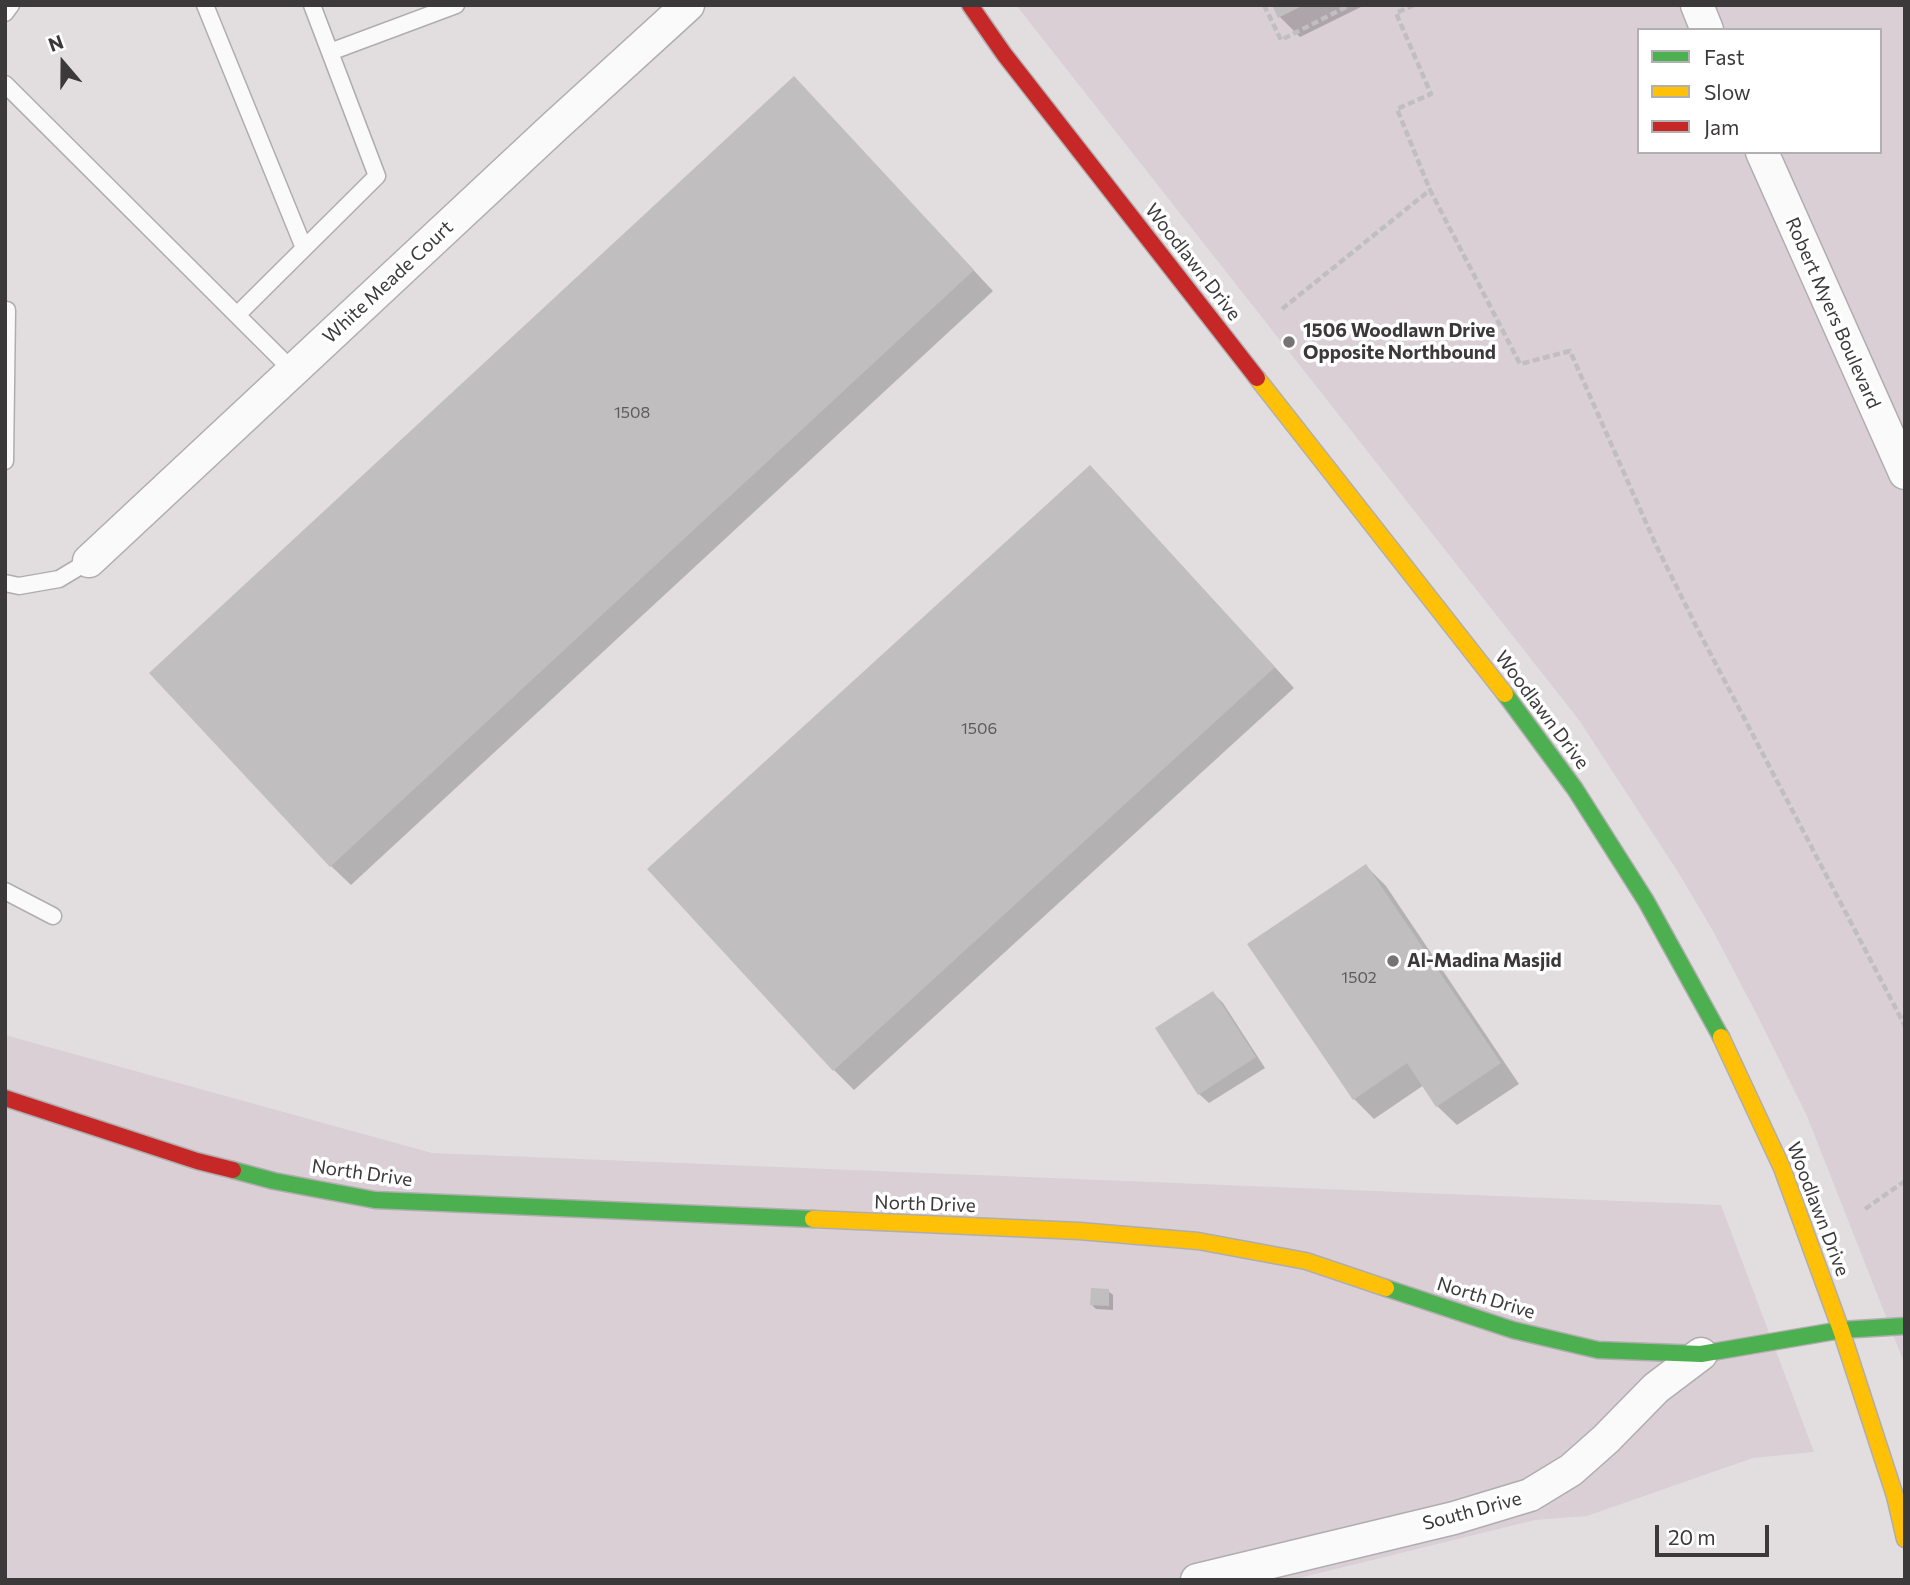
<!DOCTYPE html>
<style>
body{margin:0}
#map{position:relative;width:1910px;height:1585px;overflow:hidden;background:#e2dee0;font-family:Commissioner,sans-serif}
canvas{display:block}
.frame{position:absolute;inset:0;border:7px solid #3c393b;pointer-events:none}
.legend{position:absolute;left:1637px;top:28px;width:245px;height:126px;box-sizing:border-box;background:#fff;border:2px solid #b1b0b1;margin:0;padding:9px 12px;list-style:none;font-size:21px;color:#3c393b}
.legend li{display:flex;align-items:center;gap:14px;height:35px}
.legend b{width:35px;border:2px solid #b1b0b1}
.north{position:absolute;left:28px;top:28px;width:70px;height:70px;-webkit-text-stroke:5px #fff;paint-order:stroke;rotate:340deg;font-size:19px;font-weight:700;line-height:28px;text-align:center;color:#3c393b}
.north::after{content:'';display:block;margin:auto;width:24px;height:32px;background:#3c393b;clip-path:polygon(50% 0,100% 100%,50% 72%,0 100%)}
.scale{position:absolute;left:1655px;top:1525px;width:114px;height:32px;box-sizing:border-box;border:4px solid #3c393b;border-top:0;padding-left:9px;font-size:21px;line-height:24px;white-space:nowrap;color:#3c393b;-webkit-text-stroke:5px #fff;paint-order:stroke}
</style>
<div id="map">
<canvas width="1910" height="1585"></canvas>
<div class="frame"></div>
<ul class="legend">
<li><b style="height:9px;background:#4caf50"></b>Fast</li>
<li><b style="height:9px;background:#ffc107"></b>Slow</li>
<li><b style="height:9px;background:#c62828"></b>Jam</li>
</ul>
<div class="north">N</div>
<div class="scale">20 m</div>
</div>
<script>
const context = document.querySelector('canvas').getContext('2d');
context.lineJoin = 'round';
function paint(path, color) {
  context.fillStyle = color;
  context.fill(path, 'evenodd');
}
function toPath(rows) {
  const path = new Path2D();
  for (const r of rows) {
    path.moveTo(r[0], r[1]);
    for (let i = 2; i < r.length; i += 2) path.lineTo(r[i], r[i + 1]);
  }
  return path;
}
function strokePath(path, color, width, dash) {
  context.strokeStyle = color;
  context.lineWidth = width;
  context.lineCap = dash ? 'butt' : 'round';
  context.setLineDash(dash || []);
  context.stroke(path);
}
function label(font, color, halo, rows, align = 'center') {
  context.font = font + ' Commissioner,sans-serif';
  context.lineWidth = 7;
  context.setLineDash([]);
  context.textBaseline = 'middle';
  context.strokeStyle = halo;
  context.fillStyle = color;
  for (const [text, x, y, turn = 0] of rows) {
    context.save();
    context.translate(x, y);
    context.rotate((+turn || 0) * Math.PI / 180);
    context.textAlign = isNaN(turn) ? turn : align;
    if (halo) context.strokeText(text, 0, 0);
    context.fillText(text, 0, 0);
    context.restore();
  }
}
const built = toPath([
 [1016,5,1905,5,1905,1365,1807,1116,1755,1011,1713,931,1678,872,1579,720],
 [1639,30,1880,30,1880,152,1639,152],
 [5,1035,432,1153,1721,1205,1814,1452,1753,1458,1587,1516,1535,1520,1291,1580,5,1580]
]);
const shadow = toPath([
 [1274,5,1365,5,1300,37,1280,17],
 [813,98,993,291,351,885,331,866],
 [1110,487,1294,688,854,1090,834,1070],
 [1366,866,1386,886,1519,1084,1457,1125,1437,1106,1424,1085,1374,1119,1354,1099],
 [1213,993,1223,1003,1265,1068,1209,1103,1199,1094],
 [1108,1291,1113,1295,1113,1310,1096,1309,1092,1305]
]);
const building = toPath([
 [1272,5,1304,5,1278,18],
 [794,76,974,270,330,867,149,673],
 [1090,465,1275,667,833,1071,647,869],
 [1366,864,1501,1063,1436,1107,1407,1063,1353,1100,1247,944],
 [1213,991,1256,1057,1198,1095,1155,1028],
 [1091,1288,1109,1289,1109,1306,1090,1305]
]);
const path = toPath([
 [1264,5,1281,40,1350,5],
 [1414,5,1396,13,1431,94,1397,109,1430,190],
 [1282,309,1430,190,1520,364,1570,351,1655,543,1696,626,1905,1026],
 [1865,1209,1905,1181]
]);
const lane = toPath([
 [205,5,304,248],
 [5,13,11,5],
 [330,52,456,5],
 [5,84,293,371],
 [237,315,377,176,312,5],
 [5,461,7,310],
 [5,583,19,586,59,579,89,561],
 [5,891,53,916]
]);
const street = toPath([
 [1697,5,1707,30],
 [1762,152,1905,473],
 [89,561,553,128,688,5],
 [1197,1580,1454,1518,1530,1495,1571,1470,1606,1439,1656,1388,1701,1354]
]);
const fast = toPath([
 [1505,694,1575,789,1646,901,1721,1037],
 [233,1170,274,1181,375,1200,813,1219],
 [1386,1288,1513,1330,1598,1350,1701,1354,1841,1330,1905,1326]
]);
const slow = toPath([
 [1257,378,1505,694],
 [1721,1037,1782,1168,1841,1330,1895,1496,1905,1539],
 [813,1219,1079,1231,1198,1241,1306,1261,1386,1288]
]);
const jam = toPath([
 [970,5,1004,54,1257,378],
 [5,1098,197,1161,233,1170]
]);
const markers = [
 [1289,342,7,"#767375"],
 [1393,961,7,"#767375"]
];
const numberNames = [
 ["1508",632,413],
 ["1506",979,729],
 ["1502",1359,978]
];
const streetNames = [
 ["Woodlawn Drive",1193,262,52],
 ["White Meade Court",388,282,-43],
 ["Robert Myers Boulevard",1833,313,66],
 ["Woodlawn Drive",1542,710,53],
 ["North Drive",362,1173,8],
 ["North Drive",925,1204,2],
 ["Woodlawn Drive",1818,1209,69],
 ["North Drive",1486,1298,17],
 ["South Drive",1472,1511,-15]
];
const poiNames = [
 ["1506 Woodlawn Drive",1303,331],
 ["Opposite Northbound",1303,353],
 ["Al-Madina Masjid",1407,961]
];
paint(built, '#d9cfd5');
paint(shadow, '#0003');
paint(building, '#c0bebf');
strokePath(lane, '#b0adaf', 19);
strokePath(street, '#b0adaf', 35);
strokePath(fast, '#b0adaf', 19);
strokePath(slow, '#b0adaf', 19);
strokePath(jam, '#b0adaf', 19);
strokePath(path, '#c0bebf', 4.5, [7, 3.5]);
strokePath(lane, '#fbfafa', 16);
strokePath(street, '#fbfafa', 32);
strokePath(fast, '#4caf50', 16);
strokePath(slow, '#ffc107', 16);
strokePath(jam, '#c62828', 16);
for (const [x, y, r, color] of markers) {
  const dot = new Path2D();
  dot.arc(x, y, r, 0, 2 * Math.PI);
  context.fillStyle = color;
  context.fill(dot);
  strokePath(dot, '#fff', 2.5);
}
label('16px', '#5d5a5c', null, numberNames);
label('19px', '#3c393b', '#fff', streetNames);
label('bold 19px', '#3c393b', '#fff', poiNames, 'left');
</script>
